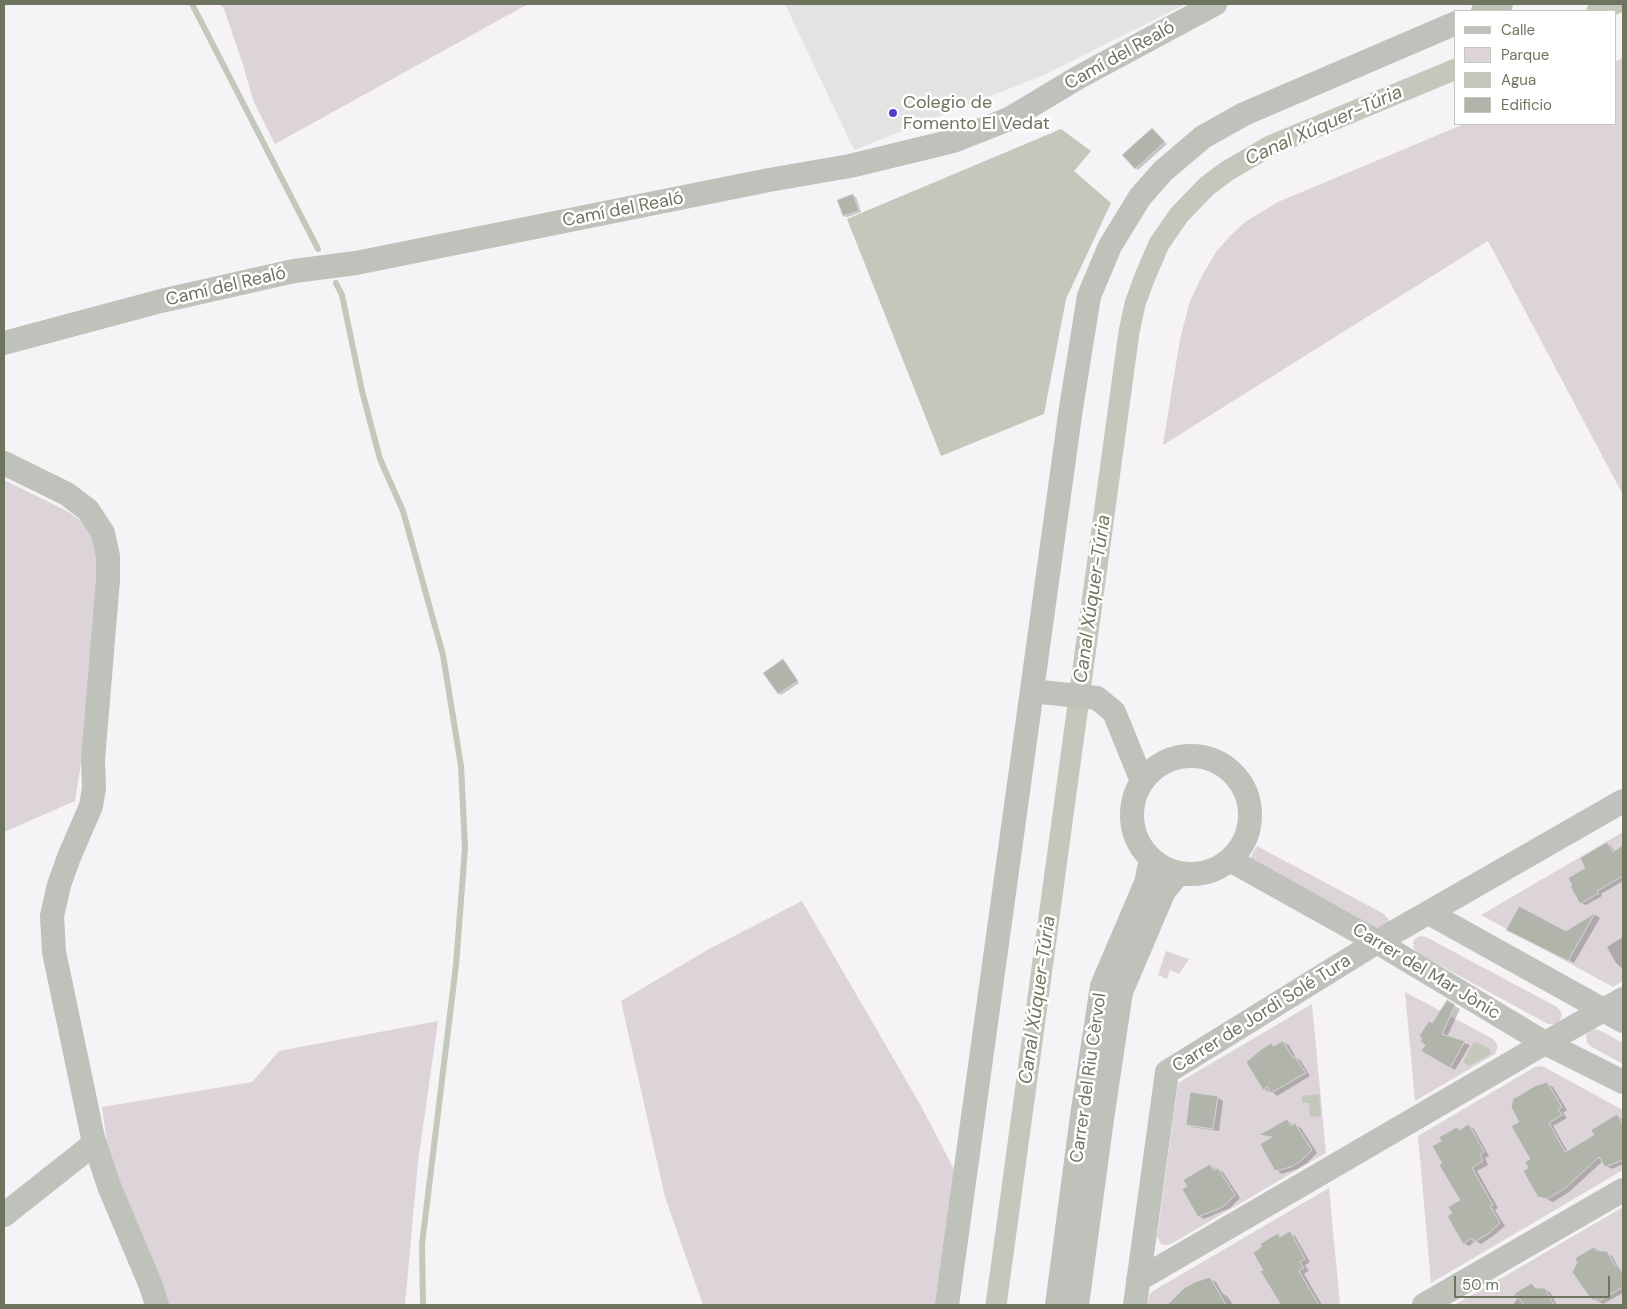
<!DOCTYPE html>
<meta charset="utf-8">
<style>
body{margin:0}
#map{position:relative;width:1627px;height:1309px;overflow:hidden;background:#f5f3f5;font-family:"DM Sans",sans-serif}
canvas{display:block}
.frame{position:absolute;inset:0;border:5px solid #6d755f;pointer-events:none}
.legend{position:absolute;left:1454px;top:10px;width:162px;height:115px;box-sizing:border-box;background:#fff;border:1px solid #c5c8bf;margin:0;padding:6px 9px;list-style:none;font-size:15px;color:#6d755f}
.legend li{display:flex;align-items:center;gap:10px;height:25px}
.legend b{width:25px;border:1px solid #c5c8bf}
.scale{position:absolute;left:1454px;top:1276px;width:156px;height:22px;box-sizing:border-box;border:2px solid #6d755f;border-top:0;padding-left:6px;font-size:15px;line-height:18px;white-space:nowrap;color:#6d755f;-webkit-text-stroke:4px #fff;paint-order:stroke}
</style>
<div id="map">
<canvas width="1627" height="1309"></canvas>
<div class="frame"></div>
<ul class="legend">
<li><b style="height:6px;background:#bfc2bb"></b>Calle</li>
<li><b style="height:14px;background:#dcd4d8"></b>Parque</li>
<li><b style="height:14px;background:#c4c7bb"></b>Agua</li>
<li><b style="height:14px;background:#b0b4aa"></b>Edificio</li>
</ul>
<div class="scale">50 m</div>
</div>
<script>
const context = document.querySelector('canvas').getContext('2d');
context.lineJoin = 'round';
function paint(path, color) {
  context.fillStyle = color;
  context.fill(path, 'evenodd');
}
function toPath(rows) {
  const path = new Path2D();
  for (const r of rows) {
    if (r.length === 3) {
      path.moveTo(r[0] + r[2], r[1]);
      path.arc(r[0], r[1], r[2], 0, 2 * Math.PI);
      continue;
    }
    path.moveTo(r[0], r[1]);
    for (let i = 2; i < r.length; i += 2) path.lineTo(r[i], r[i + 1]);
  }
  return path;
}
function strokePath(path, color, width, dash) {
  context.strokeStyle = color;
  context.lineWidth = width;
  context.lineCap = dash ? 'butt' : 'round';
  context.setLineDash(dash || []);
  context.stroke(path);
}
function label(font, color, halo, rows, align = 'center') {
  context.font = font + ' "DM Sans",sans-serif';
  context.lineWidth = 5;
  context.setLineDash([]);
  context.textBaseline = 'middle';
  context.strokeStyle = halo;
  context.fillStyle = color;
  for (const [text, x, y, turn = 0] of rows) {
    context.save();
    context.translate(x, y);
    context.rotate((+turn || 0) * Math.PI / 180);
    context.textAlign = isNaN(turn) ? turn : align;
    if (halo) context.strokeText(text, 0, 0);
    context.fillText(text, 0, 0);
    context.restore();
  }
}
const built = toPath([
 [785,4,1186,4,1044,75,854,150]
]);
const green = toPath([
 [220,4,528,4,275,144,253,100,243,65,224,9],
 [1623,58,1623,495,1488,241,1163,445,1180,339,1190,301,1203,274,1216,252,1231,235,1245,222,1278,202,1464,124,1616,124,1616,61],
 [4,480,67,511,80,520,89,530,96,541,99,649,75,801,4,832],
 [1623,832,1623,981,1613,987,1481,915],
 [1257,846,1384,914,1389,920,1388,927,1377,931,1248,862],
 [802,901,921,1106,956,1173,938,1305,703,1305,665,1197,621,1001,709,949],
 [1421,936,1426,937,1557,1007,1562,1013,1560,1021,1555,1024,1548,1024,1417,953,1414,949,1413,942,1416,938],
 [1166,951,1189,959,1179,974,1170,970,1167,979,1158,975],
 [1405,992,1493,1039,1496,1043,1498,1047,1495,1054,1415,1101],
 [1312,1004,1326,1153,1171,1244,1166,1245,1161,1244,1157,1237,1178,1083],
 [438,1021,418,1162,405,1305,166,1305,108,1151,102,1107,252,1082,279,1051],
 [1594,1029,1599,1030,1623,1043,1623,1064,1590,1046,1587,1042,1586,1035,1589,1031],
 [1540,1066,1544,1067,1623,1110,1623,1170,1431,1283,1418,1136,1535,1067],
 [1329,1188,1340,1305,1147,1305,1150,1294,1153,1291],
 [1623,1207,1623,1305,1454,1305,1512,1272]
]);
const water = toPath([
 [1061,129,1091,151,1074,171,1111,203,1066,299,1044,414,941,456,847,219],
 [1474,1041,1490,1049,1491,1054,1469,1066,1463,1062],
 [1319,1094,1321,1116,1310,1117,1309,1103,1302,1103,1302,1096]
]);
const shadow = toPath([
 [1155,131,1167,144,1138,170,1136,168],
 [853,195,856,197,861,212,847,217,844,216],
 [783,661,786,662,799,683,781,695,779,693],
 [1607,843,1611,846,1615,852,1623,847,1623,881,1601,894,1602,896,1586,905,1581,903,1587,869],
 [1596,915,1600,918,1574,963,1513,932,1566,932],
 [1623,937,1623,969,1616,963,1607,947],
 [1447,1002,1460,1009,1447,1037,1470,1045,1455,1070,1423,1051],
 [1283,1042,1289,1045,1296,1058,1301,1061,1310,1076,1277,1096,1271,1091,1269,1092,1264,1089,1272,1045,1275,1047],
 [1547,1084,1553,1087,1567,1110,1563,1113,1567,1118,1553,1126,1568,1152,1596,1135,1617,1115,1623,1120,1623,1164,1612,1169,1606,1166,1603,1161,1569,1192,1553,1202,1539,1196,1530,1169,1532,1159,1521,1122],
 [1218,1098,1223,1101,1219,1131,1192,1127,1187,1124],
 [1287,1120,1294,1126,1295,1125,1301,1128,1317,1153,1307,1163,1297,1169,1282,1174,1276,1170,1272,1138,1262,1135],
 [1469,1126,1474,1129,1489,1156,1485,1158,1488,1165,1477,1171,1498,1208,1495,1210,1505,1226,1493,1236,1481,1244,1476,1241,1469,1246,1464,1243,1453,1214,1461,1201,1444,1163,1443,1141,1457,1128,1461,1130],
 [1210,1165,1216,1170,1218,1169,1223,1172,1240,1198,1230,1208,1204,1219,1199,1216],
 [1290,1233,1295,1236,1310,1262,1305,1265,1309,1271,1304,1274,1322,1305,1282,1305,1261,1272,1264,1270,1278,1235,1282,1237],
 [1594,1248,1612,1256,1623,1276,1623,1293,1603,1304,1591,1298,1574,1272],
 [1210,1279,1216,1282,1223,1294,1228,1297,1233,1305,1179,1305,1175,1299],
 [1532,1285,1538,1289,1544,1289,1550,1292,1557,1305,1513,1305,1517,1299,1514,1295]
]);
const stream = toPath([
 [192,4,318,249],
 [336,283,342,295,362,391,380,459,403,511,443,655,461,766,465,848,456,965,422,1244,423,1305]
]);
const canal = toPath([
 [1597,11,1615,4],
 [996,1305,1129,332,1135,304,1144,279,1159,244,1179,215,1207,186,1227,171,1270,146,1456,69]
]);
const building = toPath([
 [1152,128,1165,142,1135,169,1122,155,1152,128],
 [853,194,859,211,843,216,837,200,853,194],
 [783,659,798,681,778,694,763,673,783,659],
 [1607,842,1613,852,1623,845,1623,876,1597,891,1599,893,1580,904,1570,886,1572,885,1568,878,1585,868,1580,858,1607,842],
 [1519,906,1566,931,1595,913,1568,961,1506,930,1519,906],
 [1447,1000,1455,1005,1442,1034,1465,1041,1450,1068,1421,1051,1425,1045,1420,1041,1422,1038,1419,1036,1429,1021,1432,1023,1447,1000],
 [1283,1041,1293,1058,1295,1057,1306,1073,1271,1093,1267,1087,1263,1090,1246,1062,1263,1048,1272,1043,1273,1046,1283,1041],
 [1547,1082,1562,1107,1558,1109,1562,1115,1549,1123,1565,1152,1594,1135,1591,1130,1617,1114,1623,1124,1623,1160,1605,1167,1599,1157,1564,1189,1547,1199,1538,1197,1523,1171,1528,1168,1525,1162,1530,1159,1511,1126,1519,1122,1511,1107,1513,1099,1535,1086,1547,1082],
 [1190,1092,1218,1096,1213,1129,1186,1125,1190,1092],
 [1287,1119,1291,1126,1295,1123,1312,1150,1301,1161,1291,1167,1275,1171,1260,1144,1272,1137,1259,1135,1287,1119],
 [1469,1124,1484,1152,1480,1155,1483,1161,1472,1168,1493,1205,1490,1206,1500,1223,1488,1234,1474,1242,1472,1238,1463,1244,1447,1216,1452,1213,1448,1207,1460,1200,1439,1165,1442,1163,1432,1146,1441,1141,1439,1137,1457,1127,1459,1130,1469,1124],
 [1210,1164,1213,1170,1218,1168,1235,1195,1224,1206,1218,1209,1198,1217,1182,1189,1187,1186,1183,1180,1210,1164],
 [1290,1231,1305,1259,1300,1262,1304,1268,1299,1271,1319,1305,1281,1305,1260,1271,1263,1270,1253,1253,1262,1246,1260,1244,1278,1233,1280,1237,1290,1231],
 [1594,1247,1597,1251,1607,1251,1615,1266,1618,1265,1623,1274,1623,1287,1597,1302,1594,1296,1590,1298,1572,1272,1577,1263,1575,1258,1594,1247],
 [1210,1277,1226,1305,1167,1305,1184,1288,1195,1282,1210,1277],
 [1532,1283,1535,1288,1545,1288,1554,1305,1524,1305,1515,1293,1532,1283]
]);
const street = toPath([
 [1483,11,1501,4],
 [4,343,161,301,294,271,356,263,769,180,850,166,953,141,1009,119,1079,77,1215,4],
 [4,463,67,494,88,510,103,533,108,556,108,580,93,760,94,788,91,806,69,857,59,885,52,916,54,952,93,1138,109,1186,151,1286,157,1305],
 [1032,691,1097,698,1114,712,1142,781],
 [1191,815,59],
 [1230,860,1377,942,1545,1043,1623,1082],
 [1429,913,1623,1021],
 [4,1215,95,1143],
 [1138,1280,1545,1043,1623,999],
 [947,1305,1071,408,1089,296,1110,246,1140,197,1163,171,1203,137,1244,114,1456,23],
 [1057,1305,1082,1116,1102,986,1146,883,1151,859],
 [1077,1305,1102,1119,1121,992,1164,891,1179,873],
 [1135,1305,1167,1072,1377,942,1623,801],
 [1424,1305,1623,1190]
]);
const markers = [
 [893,113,5,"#543ccc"]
];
const streetNames = [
 ["Camí del Realó",1120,56,-29],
 ["Camí del Realó",623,210,-11],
 ["Camí del Realó",226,287,-13],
 ["Carrer del Mar Jònic",1426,972,31],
 ["Carrer de Jordi Solé Tura",1262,1014,-32],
 ["Carrer del Riu Cèrvol",1089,1078,-82]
];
const poiNames = [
 ["Colegio de",903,103],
 ["Fomento El Vedat",903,124]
];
const waterNames = [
 ["Canal Xúquer-Túria",1324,126,-24],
 ["Canal Xúquer-Túria",1093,599,-82],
 ["Canal Xúquer-Túria",1038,1000,-82]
];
paint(built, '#e4e3e3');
paint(green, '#dcd4d8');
paint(water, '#c4c7bb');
paint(shadow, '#0003');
strokePath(stream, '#c4c7bb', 6);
strokePath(canal, '#c4c7bb', 21);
paint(building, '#b0b4aa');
strokePath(building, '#d7d5d7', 1);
strokePath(street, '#bfc2bb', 24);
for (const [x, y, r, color] of markers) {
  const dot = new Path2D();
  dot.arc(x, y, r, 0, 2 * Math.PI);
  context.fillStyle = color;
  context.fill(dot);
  strokePath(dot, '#fff', 2);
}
label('18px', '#6d755f', '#fff', streetNames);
label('18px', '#6d755f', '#fff', poiNames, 'left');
label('italic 19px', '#71765f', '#fff', waterNames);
</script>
